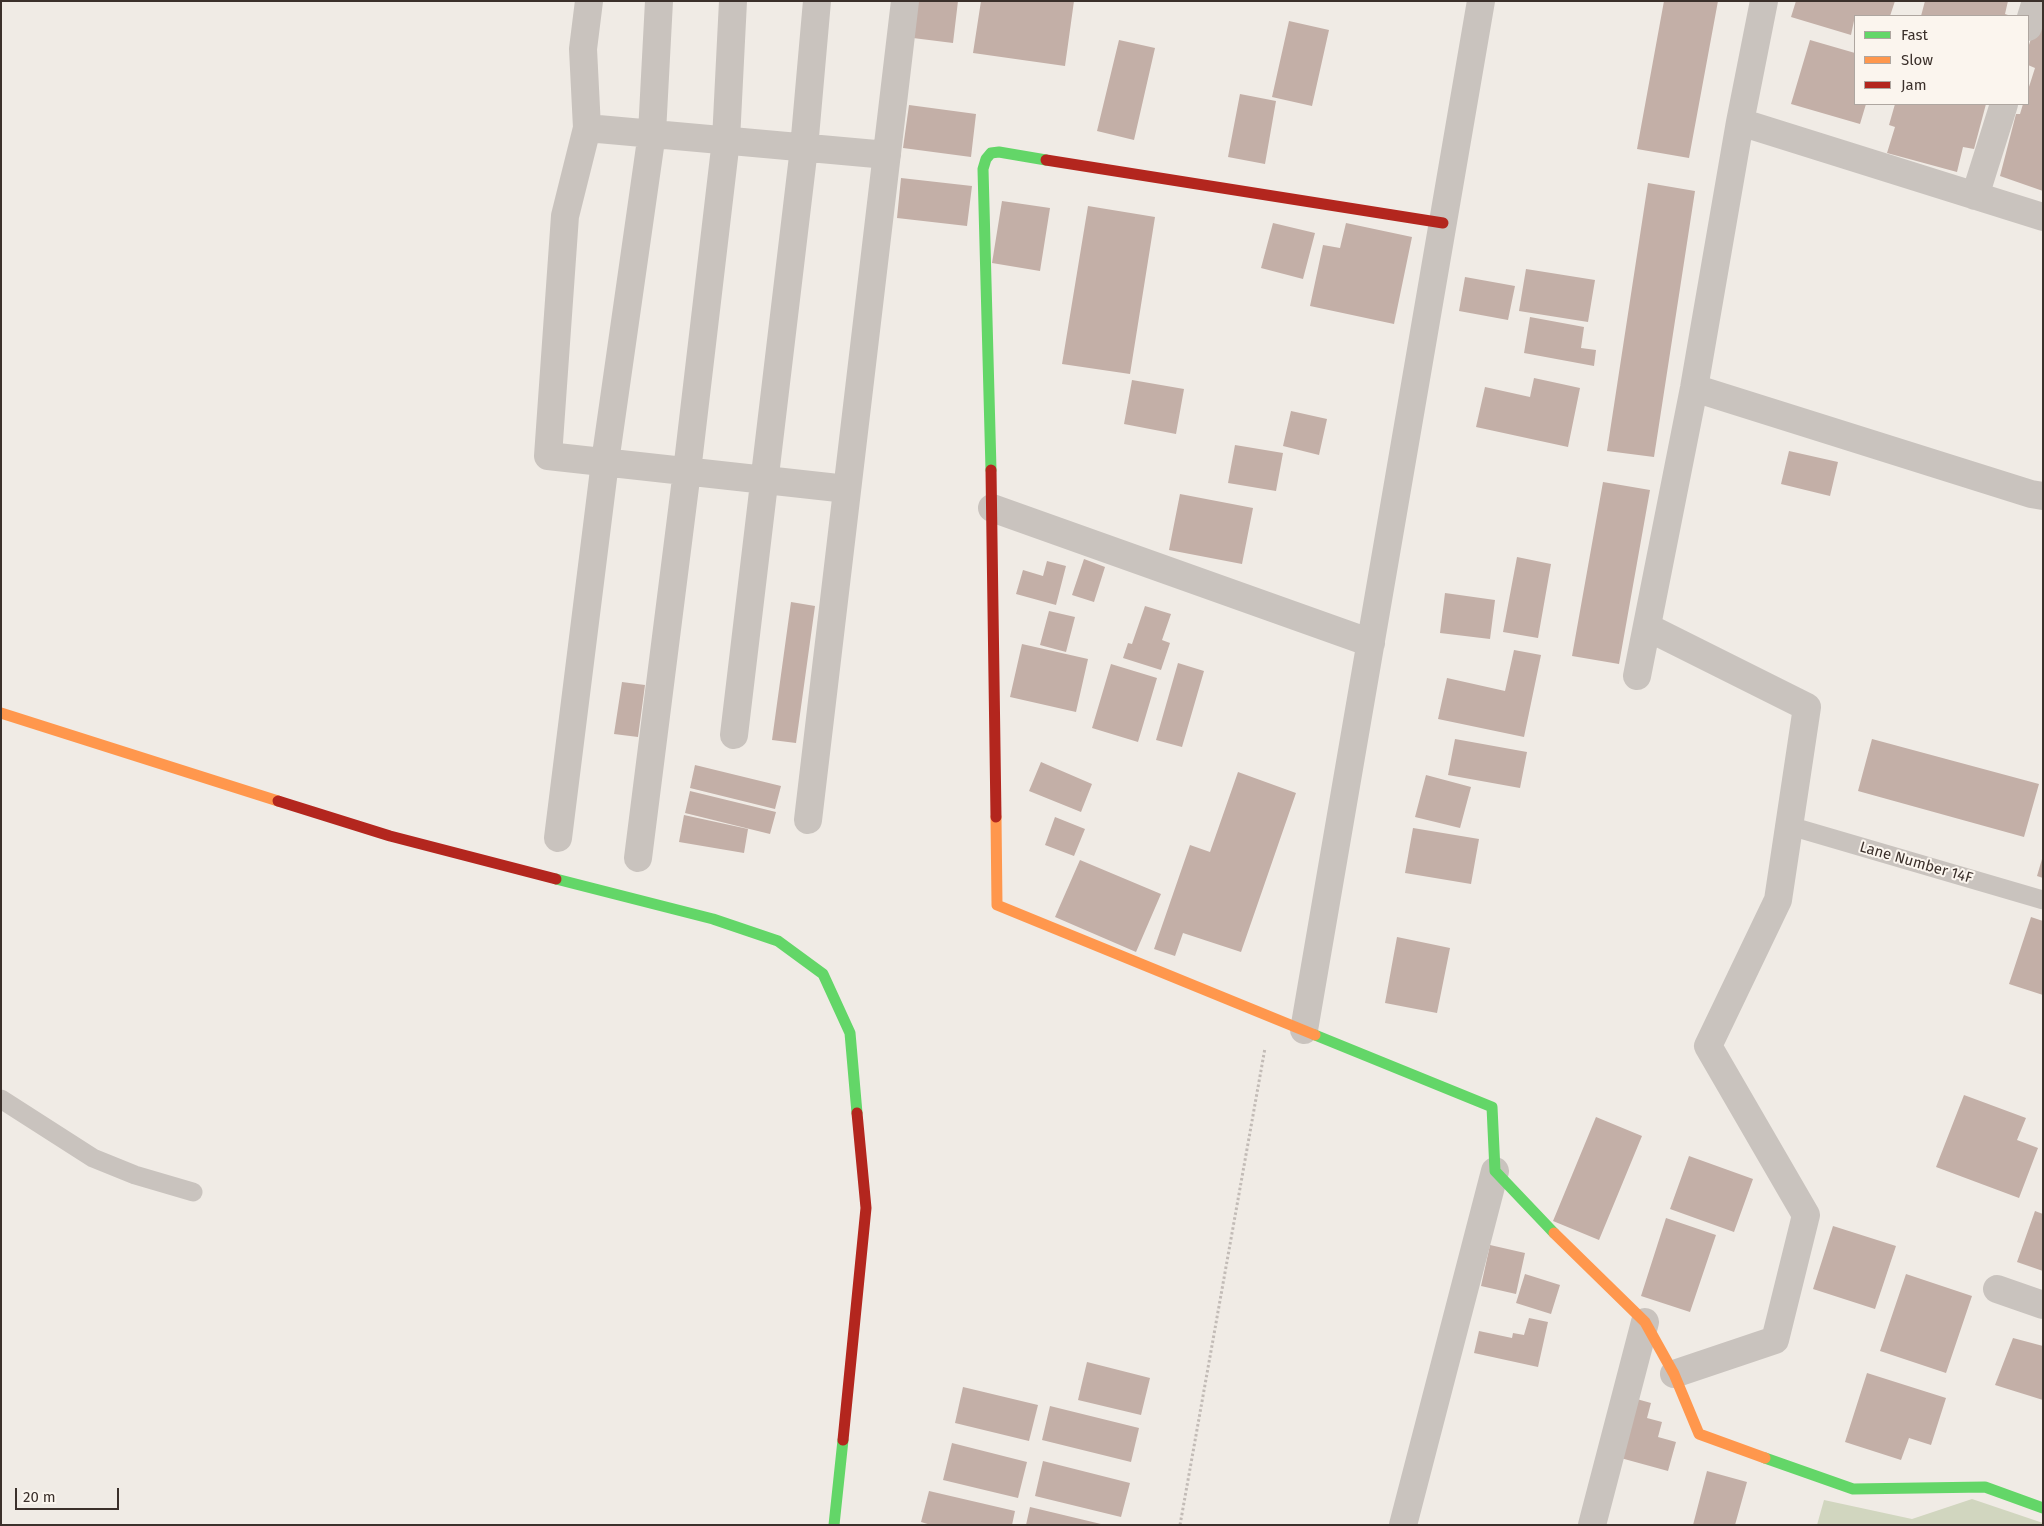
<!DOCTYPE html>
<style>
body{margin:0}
#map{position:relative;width:2044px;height:1526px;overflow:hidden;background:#f0ebe5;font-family:"Fira Sans",sans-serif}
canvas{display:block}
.frame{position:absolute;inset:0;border:2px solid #3b302b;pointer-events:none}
.legend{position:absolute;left:1854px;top:15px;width:175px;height:90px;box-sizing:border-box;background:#fbf5ee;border:1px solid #aea6a0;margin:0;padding:6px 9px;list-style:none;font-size:15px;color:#3b302b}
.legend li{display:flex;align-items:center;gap:10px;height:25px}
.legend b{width:25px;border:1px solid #aea6a0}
.scale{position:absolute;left:15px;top:1488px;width:104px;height:22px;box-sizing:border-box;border:2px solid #3b302b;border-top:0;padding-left:6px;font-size:15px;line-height:18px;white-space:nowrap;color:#3b302b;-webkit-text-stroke:4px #fbf5ee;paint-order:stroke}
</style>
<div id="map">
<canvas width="2044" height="1526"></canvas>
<div class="frame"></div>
<ul class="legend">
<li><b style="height:6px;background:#63d668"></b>Fast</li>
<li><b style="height:6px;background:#ff974d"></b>Slow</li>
<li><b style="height:6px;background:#b3261e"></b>Jam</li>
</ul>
<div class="scale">20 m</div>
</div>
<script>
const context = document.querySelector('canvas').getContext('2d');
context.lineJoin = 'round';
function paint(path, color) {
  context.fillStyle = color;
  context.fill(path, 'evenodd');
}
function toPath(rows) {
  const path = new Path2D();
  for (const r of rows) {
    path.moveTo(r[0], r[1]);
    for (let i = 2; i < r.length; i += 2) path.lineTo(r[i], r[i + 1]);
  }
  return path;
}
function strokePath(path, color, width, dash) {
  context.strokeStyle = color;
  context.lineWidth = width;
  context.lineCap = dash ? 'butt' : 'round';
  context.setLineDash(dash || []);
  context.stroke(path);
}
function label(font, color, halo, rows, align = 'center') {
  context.font = font + ' "Fira Sans",sans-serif';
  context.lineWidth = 4;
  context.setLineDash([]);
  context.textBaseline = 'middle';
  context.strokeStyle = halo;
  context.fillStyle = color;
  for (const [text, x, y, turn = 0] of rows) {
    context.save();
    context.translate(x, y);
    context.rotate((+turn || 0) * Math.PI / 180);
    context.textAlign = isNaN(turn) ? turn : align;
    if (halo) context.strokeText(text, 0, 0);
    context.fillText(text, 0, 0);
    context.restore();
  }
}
const green = toPath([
 [1972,1499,2043,1523,2043,1525,1817,1525,1824,1500,1912,1519]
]);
const building = toPath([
 [910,1,958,1,953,43,905,37],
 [981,1,1074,1,1065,66,973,53],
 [1664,1,1718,1,1689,158,1637,149],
 [1796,1,1895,1,1890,16,1855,16,1851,35,1791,17],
 [1925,1,2008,1,2005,14,2011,16,1921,16],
 [2042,4,2043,4,2043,191,2000,176,2016,114,2020,114,2023,104,2028,104,2028,90,2035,68,2028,65,2028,48],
 [1289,21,1329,30,1312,106,1272,97],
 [1119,40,1155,48,1134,140,1097,131],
 [1810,40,1855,53,1855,104,1866,104,1860,124,1791,104],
 [1240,94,1276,101,1265,164,1228,157],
 [1895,104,1986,104,1974,149,1963,147,1957,172,1887,153,1895,127,1889,125],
 [909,105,976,114,971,157,903,148],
 [901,178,972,186,967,226,897,218],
 [1648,183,1695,191,1654,457,1607,451],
 [1002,201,1050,208,1040,271,992,263],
 [1088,206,1155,217,1130,374,1062,364],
 [1273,223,1315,233,1303,279,1261,268],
 [1346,223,1412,237,1394,324,1310,306,1323,245,1340,248],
 [1526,269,1595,280,1588,322,1519,311],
 [1465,277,1515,286,1508,320,1459,311],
 [1530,317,1584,327,1581,348,1596,350,1594,366,1524,353],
 [1534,378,1580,388,1568,447,1476,427,1485,387,1530,397],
 [1132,380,1184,389,1176,434,1124,424],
 [1291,411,1327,419,1319,455,1283,446],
 [1235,445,1283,453,1276,491,1228,483],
 [1789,451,1838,462,1830,496,1781,484],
 [1603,482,1650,490,1619,664,1572,656],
 [1180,494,1253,508,1242,564,1169,550],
 [1517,557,1551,564,1538,638,1503,632],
 [1084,559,1105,567,1094,602,1072,595],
 [1047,561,1066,566,1056,605,1016,594,1023,570,1043,576],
 [1445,593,1495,600,1490,639,1440,633],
 [791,602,815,606,796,743,772,740],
 [1145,606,1171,614,1162,640,1170,643,1161,670,1123,658,1128,643,1132,644],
 [1049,611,1075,617,1066,652,1040,645],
 [1022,644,1088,659,1076,712,1010,697],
 [1514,650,1541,655,1524,737,1438,719,1447,678,1505,691],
 [1178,663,1204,671,1182,747,1156,740],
 [1111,664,1157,678,1138,742,1092,728],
 [622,682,645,685,638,737,614,734],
 [1455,739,1527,752,1520,788,1448,775],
 [1872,739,2039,784,2024,837,1858,791],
 [1041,762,1092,784,1081,812,1029,791],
 [695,765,781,786,775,809,690,788],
 [1238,772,1296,793,1241,952,1183,933,1175,956,1154,949,1190,845,1210,852],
 [1426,775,1471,787,1460,828,1415,817],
 [690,791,776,812,770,834,685,813],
 [684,815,748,829,744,853,679,842],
 [1055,817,1085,829,1074,856,1045,845],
 [1413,828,1479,839,1471,884,1405,873],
 [2042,859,2043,859,2043,878,2037,876],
 [1080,860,1161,894,1136,952,1055,917],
 [2031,917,2043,921,2043,995,2009,984],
 [1397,937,1450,948,1437,1013,1385,1003],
 [1964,1095,2026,1118,2017,1140,2038,1148,2019,1198,1936,1167],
 [1596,1117,1642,1136,1599,1240,1553,1221],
 [1689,1156,1753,1179,1734,1232,1670,1209],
 [2035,1211,2043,1214,2043,1271,2017,1262],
 [1666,1218,1716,1235,1690,1312,1641,1296],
 [1833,1226,1896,1246,1875,1309,1813,1289],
 [1490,1245,1525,1253,1516,1294,1481,1286],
 [1525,1274,1560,1285,1551,1314,1516,1303],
 [1906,1274,1972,1296,1946,1373,1880,1351],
 [1529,1318,1548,1322,1538,1367,1474,1353,1479,1331,1512,1338,1513,1333,1524,1335],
 [2013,1338,2043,1346,2043,1400,1995,1385],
 [1087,1362,1150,1378,1141,1415,1078,1400],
 [1867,1373,1946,1398,1931,1445,1909,1438,1901,1460,1845,1442],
 [963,1387,1038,1405,1029,1441,955,1423],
 [1633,1398,1651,1403,1647,1418,1662,1422,1658,1437,1676,1442,1668,1471,1617,1457],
 [1050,1406,1139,1428,1131,1462,1042,1440],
 [952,1443,1027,1462,1018,1498,943,1480],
 [1043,1461,1130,1483,1121,1517,1035,1496],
 [1707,1471,1747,1482,1735,1525,1693,1525],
 [929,1491,1015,1511,1012,1525,931,1525,921,1522],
 [1030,1507,1101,1524,1101,1525,1026,1525]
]);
const path = toPath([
 [1180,1525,1265,1048]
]);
const lane = toPath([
 [1790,826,2043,900],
 [1,1099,93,1158,135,1175,193,1192]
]);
const street = toPath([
 [589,1,583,49,587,128,565,216,548,456,847,489],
 [2028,27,2036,1],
 [1740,122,2043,217],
 [587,128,887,155],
 [1975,196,2004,104],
 [1694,388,2031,494,2043,496],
 [992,508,1371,643],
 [1647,627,1807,707,1778,900,1708,1046,1806,1215,1775,1340,1674,1374],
 [1637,676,1694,388,1740,122,1764,1],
 [734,735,804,148,817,1],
 [808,820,905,1],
 [558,838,605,462,652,133,659,1],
 [638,858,687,471,726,140,733,1],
 [1304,1030,1481,1],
 [1997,1289,2043,1305],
 [1403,1525,1495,1171],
 [1592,1525,1645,1322]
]);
const fast = toPath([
 [991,470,983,169,986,159,991,153,999,152,1046,160],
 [556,879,713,919,778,941,823,974,850,1033,857,1113],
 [1315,1035,1492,1107,1495,1171,1554,1233],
 [1765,1458,1853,1489,1985,1487,2043,1508],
 [834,1525,843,1440]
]);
const slow = toPath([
 [1,713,278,801],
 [996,817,997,905,1315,1035],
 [1554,1233,1645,1322,1674,1374,1699,1434,1765,1458]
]);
const jam = toPath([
 [1046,160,1443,223],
 [991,470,996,817],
 [278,801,390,836,556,879],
 [843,1440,866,1208,857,1113]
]);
const streetNames = [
 ["Lane Number 14F",1916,863,16]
];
paint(green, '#d1d6bf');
paint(building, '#c3afa7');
strokePath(path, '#c2bbb6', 3, [2.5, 2.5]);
strokePath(lane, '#c9c3be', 19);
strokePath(street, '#c9c3be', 28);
strokePath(fast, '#63d668', 11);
strokePath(slow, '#ff974d', 11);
strokePath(jam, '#b3261e', 11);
label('15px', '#3b302b', '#fbf5ee', streetNames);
</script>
